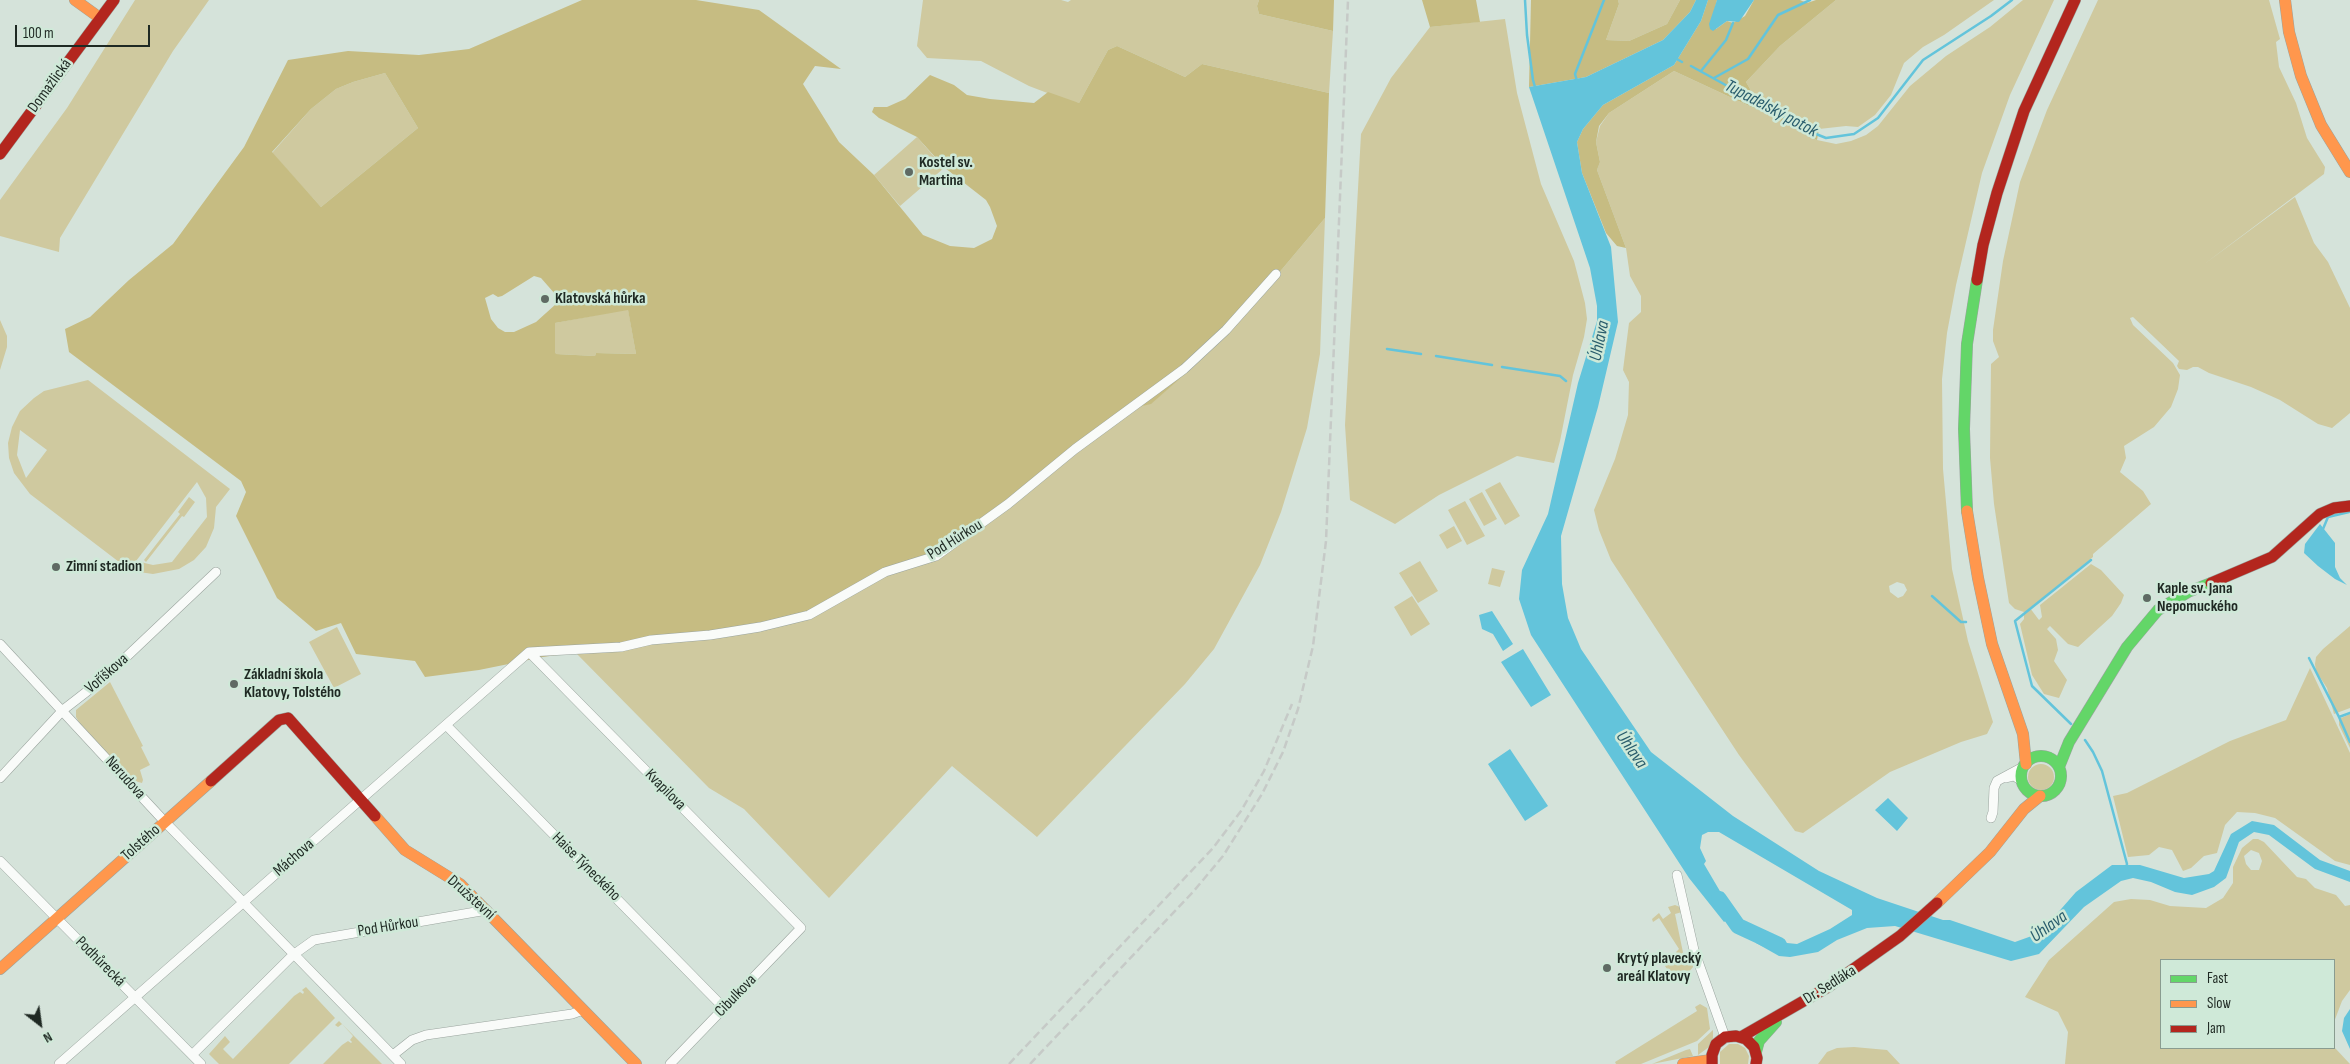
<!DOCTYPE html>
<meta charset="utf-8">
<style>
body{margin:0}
#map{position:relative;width:2350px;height:1064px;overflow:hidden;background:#d5e3da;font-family:"Sofia Sans Condensed",sans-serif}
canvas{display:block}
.legend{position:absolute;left:2160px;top:959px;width:175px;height:90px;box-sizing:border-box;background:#cfe9d8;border:1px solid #899c90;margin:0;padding:6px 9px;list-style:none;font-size:15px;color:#1f2923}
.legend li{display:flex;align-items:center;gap:10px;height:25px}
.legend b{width:25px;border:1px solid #899c90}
.north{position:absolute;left:15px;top:999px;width:50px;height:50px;-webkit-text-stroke:4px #cfe9d8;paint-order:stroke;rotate:150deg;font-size:14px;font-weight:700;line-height:20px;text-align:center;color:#1f2923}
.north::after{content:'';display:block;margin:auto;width:18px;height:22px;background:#1f2923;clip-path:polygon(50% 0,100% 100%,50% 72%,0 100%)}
.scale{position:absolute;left:15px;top:25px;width:135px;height:22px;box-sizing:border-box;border:2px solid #1f2923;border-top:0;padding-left:6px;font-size:15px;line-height:18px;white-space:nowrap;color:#1f2923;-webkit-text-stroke:4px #cfe9d8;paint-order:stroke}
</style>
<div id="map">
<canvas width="2350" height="1064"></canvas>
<ul class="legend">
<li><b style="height:6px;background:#63d668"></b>Fast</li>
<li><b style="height:6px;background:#ff974d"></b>Slow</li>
<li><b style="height:6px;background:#b3261e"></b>Jam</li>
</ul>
<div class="north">N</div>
<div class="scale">100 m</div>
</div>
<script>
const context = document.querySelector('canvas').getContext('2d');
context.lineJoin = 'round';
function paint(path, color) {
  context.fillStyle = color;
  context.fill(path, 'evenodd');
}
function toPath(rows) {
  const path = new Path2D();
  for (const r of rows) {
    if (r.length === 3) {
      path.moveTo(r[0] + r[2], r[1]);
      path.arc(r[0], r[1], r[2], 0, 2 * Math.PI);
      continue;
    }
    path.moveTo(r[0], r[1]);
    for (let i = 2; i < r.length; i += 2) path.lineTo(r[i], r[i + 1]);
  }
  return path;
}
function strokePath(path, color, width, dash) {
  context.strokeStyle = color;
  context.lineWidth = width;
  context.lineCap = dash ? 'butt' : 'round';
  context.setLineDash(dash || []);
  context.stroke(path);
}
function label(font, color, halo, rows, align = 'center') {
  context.font = font + ' "Sofia Sans Condensed",sans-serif';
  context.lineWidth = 5;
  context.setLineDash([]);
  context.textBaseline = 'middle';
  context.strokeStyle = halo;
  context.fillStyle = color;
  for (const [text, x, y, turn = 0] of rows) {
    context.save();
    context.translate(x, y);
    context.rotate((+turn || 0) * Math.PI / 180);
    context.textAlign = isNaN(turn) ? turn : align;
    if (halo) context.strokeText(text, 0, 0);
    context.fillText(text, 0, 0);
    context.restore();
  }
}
const green = toPath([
 [135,0,209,0,173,51,60,238,59,252,0,236,0,200,67,108],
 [923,0,1061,0,1068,2,1071,0,1259,0,1257,6,1259,14,1333,31,1329,93,1202,64,1185,77,1117,46,1108,50,1079,103,1071,102,1029,86,981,61,927,58,917,46],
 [1618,0,1680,0,1667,24,1629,41,1606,40,1619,4],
 [1836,0,1994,0,1944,35,1923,47,1904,63,1891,95,1875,115,1858,127,1846,126,1819,129,1753,94,1746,82,1780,46],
 [2023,0,2054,0,2010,95,1982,173,1956,285,1947,333,1942,379,1943,469,1952,569,1968,641,1993,722,1987,734,1961,742,1890,772,1803,833,1795,831,1739,755,1611,560,1599,530,1594,510,1615,459,1628,415,1629,382,1623,370,1629,323,1641,312,1641,296,1630,276,1626,248,1597,170,1600,162,1596,142,1600,126,1609,113,1674,71,1790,125,1817,140,1836,144,1851,141,1866,135,1878,126,1910,86,1946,56,1990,27],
 [1897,582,1904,584,1907,590,1903,596,1898,598,1890,592,1889,586],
 [2098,0,2269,0,2280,39,2276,42,2279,67,2296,103,2307,138,2325,167,2324,174,2203,265,2295,197,2314,243,2328,262,2350,308,2350,413,2332,428,2318,424,2280,400,2251,387,2209,373,2198,367,2193,367,2187,370,2179,369,2177,366,2179,361,2133,317,2130,318,2133,325,2173,363,2180,375,2178,389,2171,407,2154,427,2124,446,2126,458,2120,472,2143,491,2151,504,2093,554,2093,557,2030,608,2039,620,2042,617,2040,605,2091,564,2101,570,2124,595,2121,603,2112,616,2078,647,2068,644,2050,626,2047,629,2056,639,2058,650,2054,661,2067,680,2059,698,2044,694,2032,675,2020,624,2024,619,2024,612,2015,609,2009,603,1994,504,1990,458,1991,364,1999,357,1993,341,1993,330,2003,261,2020,182,2047,110],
 [1505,19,1517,93,1541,184,1574,261,1585,303,1587,319,1584,337,1573,375,1560,441,1554,463,1517,456,1439,495,1395,524,1350,500,1345,425,1361,134,1391,78,1430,27],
 [385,73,418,128,321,207,272,153,311,109,336,89,353,82],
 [917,137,944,168,900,206,874,175],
 [1325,218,1320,354,1307,428,1281,512,1260,565,1214,649,1185,684,1037,837,952,766,829,898,744,809,709,788,575,652,1054,468,1138,407,1151,403,1191,369,1252,305],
 [628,309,636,354,596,353,595,356,556,354,555,351,555,323],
 [0,320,7,336,7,347,0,370],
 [88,380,230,489,216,507,214,528,206,547,194,560,179,569,153,574,139,572,123,565,30,494,14,473,9,458,8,443,12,427,20,411,34,398,44,391],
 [20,430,47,450,26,478,17,455],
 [197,482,206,498,207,517,172,562,153,565,136,561],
 [1500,482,1520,516,1505,525,1485,490],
 [1482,492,1497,519,1484,526,1469,499],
 [189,497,195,502,184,517,182,516,146,562,144,560,180,514,178,512],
 [1465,501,1485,536,1467,545,1448,510],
 [1454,526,1462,541,1447,549,1439,535],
 [1420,561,1438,591,1418,603,1399,573],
 [1492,568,1505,571,1500,587,1488,584],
 [1412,596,1430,624,1411,636,1394,607],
 [2350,626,2350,708,2334,714,2327,688,2316,671,2315,664,2316,657,2323,649],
 [337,627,361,674,334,688,309,642],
 [2310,668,2350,753,2350,865,2335,861,2275,818,2255,813,2237,812,2225,825,2217,853,2204,856,2191,868,2183,871,2172,850,2159,847,2149,855,2128,857,2113,796,2127,793,2230,741,2286,720],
 [110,682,143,746,141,747,150,765,140,770,143,780,142,783,131,780,80,724,76,717,76,710],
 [2350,714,2350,748,2339,725,2339,719],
 [2041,777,13],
 [2253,839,2258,839,2264,842,2297,877,2306,879,2315,888,2336,895,2345,906,2350,905,2350,990,2342,1001,2334,1022,2334,960,2161,960,2161,1048,2334,1048,2334,1038,2335,1048,2350,1064,2065,1064,2068,1032,2058,1012,2025,997,2049,960,2114,902,2131,899,2150,900,2170,906,2206,908,2223,898,2233,883,2233,867,2242,848],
 [2251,850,2259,853,2262,861,2259,870,2251,870,2246,864,2244,856],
 [1675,905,1680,907,1682,912,1675,914,1685,962,1692,961,1693,967,1688,973,1681,976,1676,972,1671,975,1665,966,1679,957,1676,952,1679,949,1659,918,1653,922,1652,919,1659,913,1663,919,1671,913,1668,907],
 [306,987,335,1018,289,1064,219,1064,209,1054,225,1036,230,1042,223,1049,233,1059,294,996,300,992,303,994,304,992,302,990],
 [1700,1004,1707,1008,1710,1029,1697,1041,1641,1064,1616,1064,1615,1062,1697,1011,1695,1007],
 [339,1021,382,1064,323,1064,342,1045,348,1041,351,1043,352,1042,350,1040,353,1036,342,1024,338,1027,335,1025],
 [1713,1030,1713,1038,1709,1047,1698,1055,1698,1044],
 [1729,1044,1738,1044,1745,1048,1749,1056,1748,1064,1720,1064,1720,1052],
 [1854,1047,1887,1050,1900,1064,1818,1064,1827,1052,1837,1048],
 [1690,1049,1693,1056,1652,1064,1686,1050]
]);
const forest = toPath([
 [582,0,696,0,759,10,841,69,815,66,803,84,839,142,874,175,923,235,950,246,974,248,992,239,997,226,990,207,986,200,945,168,917,137,879,118,872,112,874,107,887,107,905,99,930,75,954,85,967,95,990,99,1034,103,1048,92,1079,103,1108,50,1117,46,1185,77,1202,64,1329,93,1325,218,1252,305,1191,369,1151,404,1138,407,943,553,885,574,808,618,543,657,479,670,425,677,415,661,356,654,341,623,316,631,277,598,236,516,246,492,241,481,69,352,65,329,90,317,129,280,173,244,244,147,288,60,348,51,419,55,469,49],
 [385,73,418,128,321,207,272,152,311,109,336,89,353,82],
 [534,276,541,278,555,294,556,304,536,322,514,332,505,332,498,328,491,319,485,298,493,294,498,297,502,296],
 [628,310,636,354,596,353,595,356,556,354,555,351,555,323],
 [1259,0,1334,0,1333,31,1259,14,1257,6],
 [1422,0,1476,0,1480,22,1430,27],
 [1531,0,1618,0,1619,4,1606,40,1629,41,1667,24,1680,0,1696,0,1690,12,1663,40,1586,77,1529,87],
 [1708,0,1717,0,1714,12,1716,29,1727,21,1733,23,1745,16,1754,0,1800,0,1807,3,1816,0,1836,0,1780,46,1746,82,1753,94,1819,129,1817,140,1790,125,1674,71,1609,113,1599,126,1596,142,1600,162,1597,170,1626,248,1617,246,1606,233,1582,173,1577,142,1583,129,1603,105,1674,65,1701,21]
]);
const water = toPath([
 [1696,0,1708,0,1701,21,1674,65,1603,105,1583,129,1577,142,1582,173,1611,247,1618,322,1598,407,1561,536,1562,584,1568,618,1581,649,1651,752,1733,816,1819,871,1877,898,1943,920,1950,920,2015,942,2040,933,2076,892,2112,865,2140,865,2184,878,2209,874,2214,871,2231,834,2252,821,2274,825,2320,860,2350,871,2350,882,2315,869,2269,835,2254,832,2239,842,2226,878,2214,887,2192,895,2175,892,2151,882,2133,878,2121,881,2084,907,2039,954,2011,961,1895,926,1867,928,1837,940,1818,952,1790,957,1779,956,1756,943,1760,932,1787,943,1797,944,1830,929,1852,915,1852,910,1719,832,1708,832,1702,835,1700,848,1706,861,1704,864,1734,915,1724,922,1689,878,1531,635,1519,599,1522,570,1548,514,1578,383,1597,321,1597,306,1590,268,1529,87,1586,77,1663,40,1690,12],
 [1717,0,1754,0,1739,22,1727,21,1713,31,1710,29,1709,24],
 [2320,524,2335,543,2335,567,2340,578,2347,585,2335,579,2318,566,2304,553,2305,544],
 [1492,611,1513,644,1503,651,1493,634,1482,629,1479,615],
 [1523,649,1551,695,1531,707,1501,662],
 [1510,749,1548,806,1525,821,1488,764],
 [1888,798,1908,818,1897,831,1875,810],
 [2350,1009,2350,1049,2342,1031,2344,1018]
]);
const stream = toPath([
 [1525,0,1527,35,1533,80,1535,87],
 [1675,58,1682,62],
 [1691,66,1811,132,1826,138,1854,134,1878,118,1923,60,1991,16,2012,0],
 [1701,71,1726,40,1733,23],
 [1714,78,1748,59,1778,15,1810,0],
 [1577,81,1575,74,1604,0],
 [1387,349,1421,354],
 [1436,356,1492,365],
 [1502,367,1560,376,1566,381],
 [2323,529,2328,517,2349,512],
 [1932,596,1961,622,1966,622],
 [2309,658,2339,717],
 [2350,713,2339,717,2350,742],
 [2071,724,2032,686,2015,621,2091,560],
 [2085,740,2093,752,2102,771,2127,864,2126,868]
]);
const river = toPath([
 [1719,899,1738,926,1779,945]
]);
const street = toPath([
 [0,644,165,822,401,1064],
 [529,652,621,647,651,640,710,635,760,627,809,615,885,572,936,556,1008,504,1075,449,1184,369,1226,330,1276,274],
 [529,652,801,928,670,1064],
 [447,726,724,1008],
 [0,778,63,710,103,679,216,572],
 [2006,778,2014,776,2022,781],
 [1991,818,1993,812,1994,788,1997,781,2023,767],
 [0,861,201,1064],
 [1677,875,1694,950,1725,1037],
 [192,1055,293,955,314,940,487,910],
 [393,1055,412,1040,426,1035,572,1014,583,1010],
 [59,1064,529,652]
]);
const fast = toPath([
 [1967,511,1964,429,1967,344,1977,280],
 [2041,776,20],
 [2059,767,2069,742,2127,647,2158,610,2188,592,2211,583],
 [1756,1052,1759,1041,1776,1022]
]);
const slow = toPath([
 [75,0,100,18],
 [2285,0,2289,32,2301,76,2321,125,2350,172],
 [1967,511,1978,578,1992,644,2023,734,2026,764],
 [375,816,405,850,460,884,636,1064],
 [1937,903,1990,852,2024,809,2040,796],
 [0,969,211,781],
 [1683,1064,1711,1060]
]);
const jam = toPath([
 [0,154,114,0],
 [1977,280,1983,245,1997,193,2024,111,2075,0],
 [2211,583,2272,557,2320,514,2334,508,2350,506],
 [211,781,279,720,288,718,375,816],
 [1741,1037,1828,987,1900,936,1937,903],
 [1712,1064,1712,1055,1716,1044,1725,1037,1736,1036,1746,1039,1754,1047,1757,1058,1756,1064]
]);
const rail = toPath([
 [1009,1064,1213,848,1241,811,1264,771,1292,704],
 [1030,1064,1193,892,1223,856,1262,794,1283,752,1298,709,1313,646,1326,541,1348,0]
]);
const markers = [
 [909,172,5,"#5f6a63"],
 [545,299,5,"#5f6a63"],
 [56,567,5,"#5f6a63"],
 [2147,598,5,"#5f6a63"],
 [234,684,5,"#5f6a63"],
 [1607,968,5,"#5f6a63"]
];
const streetNames = [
 ["Domažlická",50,86,-54],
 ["Pod Hůrkou",955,540,-32],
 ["Voříškova",107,674,-41],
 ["Nerudova",125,778,48],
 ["Kvapilova",665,790,45],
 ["Tolstého",141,843,-42],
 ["Máchova",294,858,-41],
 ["Haise Týneckého",586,867,45],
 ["Družstevní",471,898,42],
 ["Pod Hůrkou",388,927,-9],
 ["Podhůrecká",100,962,45],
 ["Dr. Sedláka",1830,985,-32],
 ["Cibulkova",736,996,-46]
];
const poiNames = [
 ["Kostel sv.",919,163],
 ["Martina",919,181],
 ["Klatovská hůrka",555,299],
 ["Zimní stadion",66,567],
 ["Kaple sv. Jana",2157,589],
 ["Nepomuckého",2157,607],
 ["Základní škola",244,675],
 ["Klatovy, Tolstého",244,693],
 ["Krytý plavecký",1617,959],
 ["areál Klatovy",1617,977]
];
const waterNames = [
 ["Tupadelský potok",1771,109,28],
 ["Úhlava",1600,341,-78],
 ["Úhlava",1631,750,55],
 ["Úhlava",2049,927,-36]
];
paint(green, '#cfc99f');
paint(forest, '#c6bc82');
paint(water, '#63c4db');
strokePath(stream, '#63c4db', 2.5);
strokePath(river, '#63c4db', 16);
strokePath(street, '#9aa49e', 10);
strokePath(fast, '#9aa49e', 12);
strokePath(slow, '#9aa49e', 12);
strokePath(jam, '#9aa49e', 12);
strokePath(street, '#f9fbf9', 9);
strokePath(fast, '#63d668', 11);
strokePath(slow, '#ff974d', 11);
strokePath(jam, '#b3261e', 11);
strokePath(rail, '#c6cac7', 2.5, [8, 4]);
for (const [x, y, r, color] of markers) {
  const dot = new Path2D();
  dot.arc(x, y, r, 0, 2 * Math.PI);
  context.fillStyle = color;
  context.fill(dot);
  strokePath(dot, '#cfe9d8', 2);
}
label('16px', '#1f2923', '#cfe9d8', streetNames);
label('bold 16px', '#1f2923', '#cfe9d8', poiNames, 'left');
label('italic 18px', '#295c6c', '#cfe9d8', waterNames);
</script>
